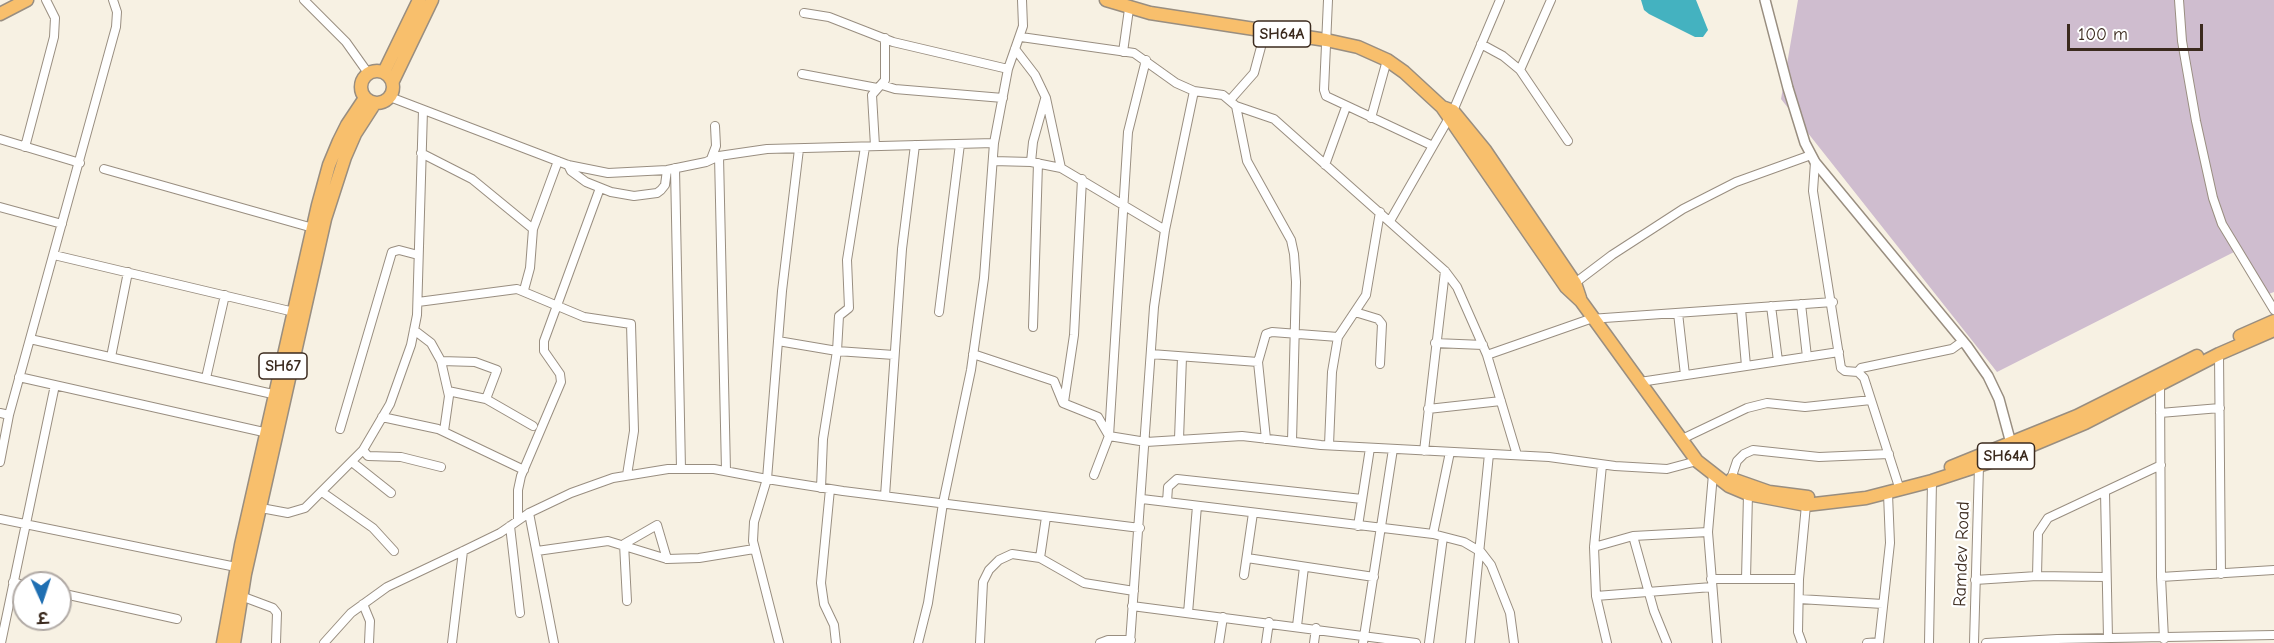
<!DOCTYPE html>
<meta charset="utf-8">
<style>
body{margin:0}
#map{position:relative;width:2274px;height:643px;overflow:hidden;background:#f7f1e3;font-family:"Comic Neue","Playpen Sans Deva",sans-serif}
canvas{display:block}
.north{position:absolute;left:12px;top:571px;width:60px;height:60px;box-sizing:border-box;background:#fff;border:2px solid #b1aaa5;border-radius:50%;rotate:177deg;font-size:16px;font-weight:700;line-height:24px;text-align:center;color:#3b2a1e}
.north::after{content:'';display:block;margin:auto;width:21px;height:27px;background:#1f6fb2;clip-path:polygon(50% 0,100% 100%,50% 72%,0 100%)}
.scale{position:absolute;left:2067px;top:24px;width:136px;height:27px;box-sizing:border-box;border:3px solid #3b2a1e;border-top:0;padding-left:8px;font-size:18px;line-height:21px;white-space:nowrap;color:#3b2a1e;-webkit-text-stroke:4px #fff;paint-order:stroke}
</style>
<div id="map">
<canvas width="2274" height="643"></canvas>
<div class="north">उ</div>
<div class="scale">100 m</div>
</div>
<script>
const context = document.querySelector('canvas').getContext('2d');
context.lineJoin = 'round';
function paint(path, color) {
  context.fillStyle = color;
  context.fill(path, 'evenodd');
}
function toPath(rows) {
  const path = new Path2D();
  for (const r of rows) {
    if (r.length === 3) {
      path.moveTo(r[0] + r[2], r[1]);
      path.arc(r[0], r[1], r[2], 0, 2 * Math.PI);
      continue;
    }
    path.moveTo(r[0], r[1]);
    for (let i = 2; i < r.length; i += 2) path.lineTo(r[i], r[i + 1]);
  }
  return path;
}
function strokePath(path, color, width, dash) {
  context.strokeStyle = color;
  context.lineWidth = width;
  context.lineCap = dash ? 'butt' : 'round';
  context.setLineDash(dash || []);
  context.stroke(path);
}
function label(font, color, halo, rows, align = 'center') {
  context.font = font + ' "Comic Neue",sans-serif';
  context.lineWidth = 4.5;
  context.setLineDash([]);
  context.textBaseline = 'middle';
  context.strokeStyle = halo;
  context.fillStyle = color;
  for (const [text, x, y, turn = 0] of rows) {
    context.save();
    context.translate(x, y);
    context.rotate((+turn || 0) * Math.PI / 180);
    context.textAlign = isNaN(turn) ? turn : align;
    if (halo) context.strokeText(text, 0, 0);
    context.fillText(text, 0, 0);
    context.restore();
  }
}
const industrial = toPath([
 [1798,0,2274,0,2274,292,2266,295,2236,251,1997,372,1781,99]
]);
const water = toPath([
 [1641,0,1696,0,1708,30,1703,37,1695,37,1649,14,1644,10]
]);
const minor = toPath([
 [304,0,346,42,368,73],
 [1328,0,1324,90,1326,96,1433,146],
 [2179,0,2182,41,2196,121,2213,198,2222,224,2274,310],
 [804,13,829,17,893,42,1008,69],
 [1021,37,1134,53,1176,83,1194,91,1223,95,1236,106,1247,161,1291,240,1294,254,1296,282,1292,441],
 [1481,44,1503,56,1520,70,1568,141],
 [1015,49,1035,75,1046,98,1061,168],
 [1123,52,1129,9],
 [1520,70,1551,0],
 [802,74,877,88],
 [882,85,895,89,1003,98],
 [390,97,568,165,608,173,667,170,706,162,719,156,767,149,994,143],
 [1231,99,1254,73,1265,32],
 [1236,106,1274,119,1445,271,1457,287,1487,355,1517,455],
 [1371,118,1387,60],
 [0,139,80,163],
 [875,146,872,95,885,80,885,38],
 [25,147,54,37,55,18,46,0],
 [421,153,472,179,533,229],
 [719,156,726,471],
 [711,159,716,146,715,126],
 [993,161,1031,162,1061,168,1165,230],
 [1031,162,1033,142,1045,99],
 [1815,162,1813,191,1841,368,1845,371,1858,372,1864,378,1900,490],
 [568,165,571,171,586,182,611,192,634,196,657,193,661,190,665,185,667,170],
 [1325,165,1346,107],
 [675,168,681,469],
 [104,169,313,228],
 [0,207,62,224],
 [1390,221,1453,111,1500,0],
 [54,255,294,312],
 [1575,283,1612,255,1683,209,1736,182,1811,155],
 [524,290,530,268,533,229,558,161],
 [418,302,517,289,584,317,631,324,634,431,627,475],
 [1801,304,1807,357],
 [1771,306,1778,361],
 [1741,309,1746,366],
 [939,312,960,144],
 [1355,312,1378,319,1382,324,1380,364],
 [1678,313,1685,375],
 [1033,327,1038,163],
 [414,330,431,343,441,361,449,396,444,431],
 [30,339,277,395],
 [778,341,837,351,894,355],
 [1435,343,1483,345],
 [973,354,1054,381,1063,403,1098,417,1109,436,1146,442,1242,436,1321,445,1549,457,1615,466,1667,469,1697,461],
 [1151,354,1258,362],
 [2219,354,2221,574],
 [1487,355,1590,319,1833,302],
 [111,357,128,272],
 [441,361,475,362,497,370,486,399,448,391],
 [1858,372,1861,368,1952,349,1963,341],
 [19,377,268,433],
 [206,378,225,295],
 [1640,382,1839,352],
 [2160,383,2161,577,2274,570],
 [486,399,533,426],
 [1064,402,1074,335,1082,179],
 [1428,409,1501,401],
 [0,413,9,415,0,462],
 [2160,413,2220,408],
 [9,415,116,27,117,12,113,0],
 [382,417,438,429,524,470],
 [340,429,392,252,399,250,418,255],
 [1179,439,1182,357],
 [1266,439,1258,362,1266,334,1272,332,1338,337],
 [1682,439,1747,408,1767,403,1805,407,1871,400],
 [1329,445,1332,372,1338,337,1366,295,1380,212],
 [363,450,368,456,401,457,441,467],
 [1424,451,1445,271],
 [352,462,391,493],
 [1602,465,1594,547,1596,596,1607,643],
 [1713,474,1708,532,1717,643],
 [1094,475,1109,436,1128,132,1146,60],
 [1730,482,1737,461,1744,454,1753,450,1819,457,1889,454],
 [821,488,823,439,837,351,839,316,849,308,847,260,865,147],
 [830,489,821,583,824,604,834,625,836,643],
 [322,492,373,528,394,551],
 [2105,492,2108,638],
 [885,496,902,249,915,145],
 [1142,499,1433,534,1464,542,1481,552,1491,565,1510,613,1514,643],
 [1167,502,1168,487,1177,479,1362,499],
 [261,508,288,513,305,508,363,450,390,404,411,345,417,315,423,110],
 [529,513,554,643],
 [0,519,236,567],
 [518,520,518,490,521,476,561,382,560,374,544,351,544,341,600,188],
 [510,526,520,613],
 [1358,526,1370,448],
 [1433,534,1450,452],
 [1633,536,1654,611,1667,643],
 [1594,547,1633,536,1708,532],
 [537,551,608,541,667,559,699,558,754,549],
 [1040,558,1046,517],
 [1247,558,1374,577],
 [1244,575,1253,513],
 [2037,576,2038,533,2048,518,2161,465],
 [2161,577,2164,639],
 [1711,579,1799,579],
 [1746,579,1748,494],
 [1975,580,2037,576,2106,577],
 [13,582,24,585],
 [60,593,177,619],
 [241,596,273,608,277,613,276,643],
 [1596,596,1712,587],
 [1799,599,1883,604],
 [627,601,624,544,657,525,667,559],
 [363,604,370,621,369,643],
 [1132,606,1416,643],
 [1188,613,1197,506],
 [1297,626,1304,567],
 [1,643,55,385],
 [324,643,351,613,387,587,463,551,500,533,529,513,571,493,613,478,668,469,714,469,767,479,782,291,799,149],
 [452,643,463,551],
 [779,643,753,541,754,522,767,479,843,491,1140,528],
 [918,643,928,603,943,503,971,370,984,278,994,143,1008,69,1023,26,1022,0],
 [980,643,983,582,989,570,999,560,1012,554,1040,558,1084,583,1134,591],
 [1100,643,1108,640,1131,640],
 [1130,643,1154,307,1165,230,1194,91],
 [1219,643,1223,617],
 [1266,643,1269,622],
 [1314,643,1316,628],
 [1363,643,1393,449],
 [1429,643,1443,537],
 [1470,643,1489,454],
 [1802,643,1798,632,1799,579,1806,505],
 [1867,643,1879,642],
 [1879,643,1890,543,1888,494],
 [1929,643,1932,481],
 [1974,643,1979,466],
 [1986,643,2057,639,2274,635]
]);
const tertiary = toPath([
 [1765,0,1788,88,1805,143,1815,162,1967,346,1988,376,1999,399,2012,447]
]);
const primary = toPath([
 [1106,0,1150,13,1326,40,1358,47,1387,60,1404,72,1442,107,1566,287,1581,301,1697,461,1729,486,1748,494,1806,505,1866,498,1932,481,1999,459,2085,423,2219,354,2274,330],
 [0,14,27,0],
 [377,87,16],
 [384,72,419,0],
 [393,81,432,0],
 [1442,107,1453,111,1485,150,1575,283,1580,298],
 [2240,336,2274,321],
 [1951,467,2077,416,2197,356],
 [1732,479,1769,492,1808,497],
 [223,643,241,545,318,205,329,165,339,141,347,125,365,98],
 [234,643,245,574,325,219,345,157,355,134,375,103]
]);
const shields = [
 [1282,34,57],
 [283,366,48],
 [2006,456,57]
];
const shieldNames = [
 ["SH64A",1282,34],
 ["SH67",283,366],
 ["SH64A",2006,456]
];
const streetNames = [
 ["Ramdev Road",1962,554,-88]
];
paint(industrial, '#cfbdcf');
paint(water, '#44b2c0');
strokePath(minor, '#998e80', 10);
strokePath(tertiary, '#998e80', 12);
strokePath(primary, '#998e80', 15);
strokePath(minor, '#fff', 8);
strokePath(tertiary, '#fff', 9);
strokePath(primary, '#f8bf6c', 12);
for (const [x, y, w] of shields) {
  const box = new Path2D();
  box.roundRect(x - w / 2, y - 13, w, 26, 4.5);
  context.fillStyle = '#fff';
  context.fill(box);
  strokePath(box, '#3b2a1e', 1.5);
}
label('bold 16px', '#3b2a1e', null, shieldNames);
label('18px', '#3b2a1e', '#fff', streetNames);
</script>
